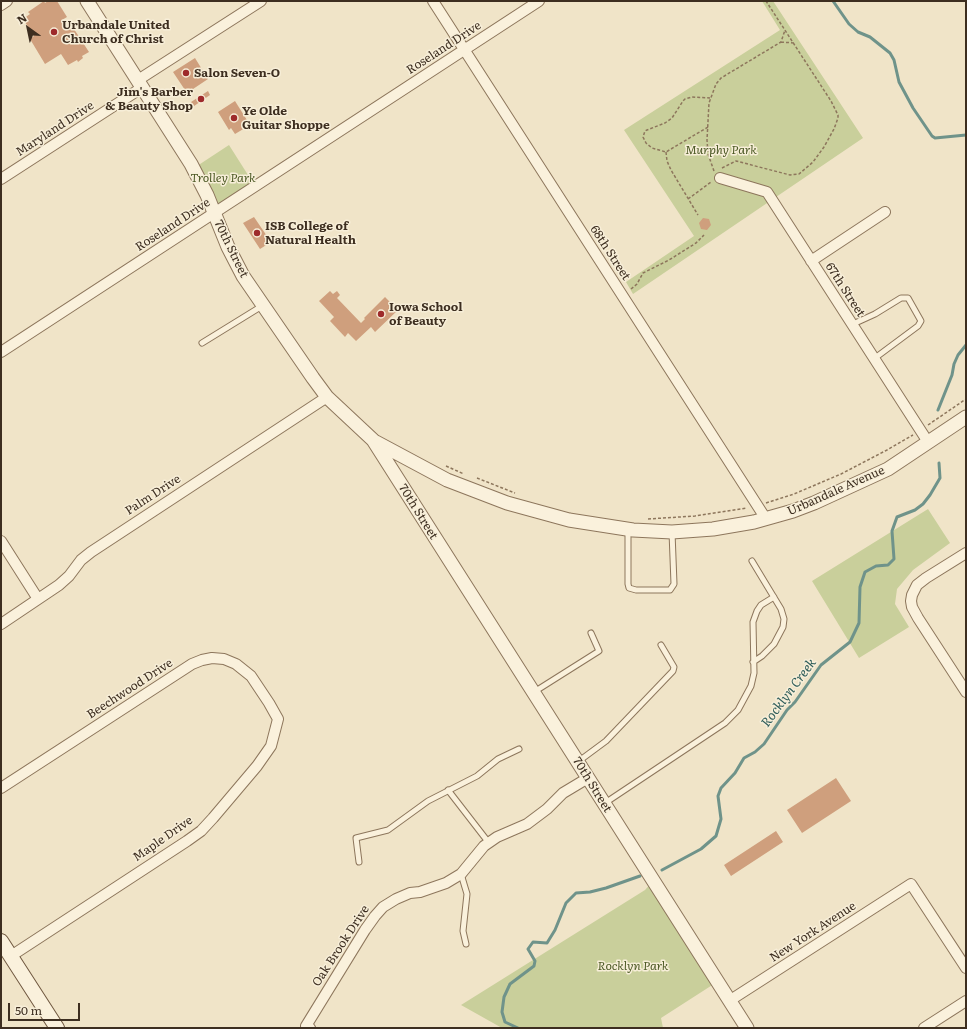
<!DOCTYPE html>
<style>
body{margin:0}
#map{position:relative;width:967px;height:1029px;overflow:hidden;background:#f0e4c8;font-family:Literata,serif}
canvas{display:block}
.frame{position:absolute;inset:0;border:2px solid #3d2e20;pointer-events:none}
.north{position:absolute;left:8px;top:8px;width:40px;height:40px;-webkit-text-stroke:3px #f7eed8;paint-order:stroke;rotate:327deg;font-size:11px;font-weight:700;line-height:16px;text-align:center;color:#3d2e20}
.north::after{content:'';display:block;margin:auto;width:14px;height:18px;background:#3d2e20;clip-path:polygon(50% 0,100% 100%,50% 72%,0 100%)}
.scale{position:absolute;left:8px;top:1003px;width:72px;height:18px;box-sizing:border-box;border:2px solid #3d2e20;border-top:0;padding-left:5px;font-size:12px;line-height:14px;white-space:nowrap;color:#3d2e20;-webkit-text-stroke:3px #f7eed8;paint-order:stroke}
</style>
<div id="map">
<canvas width="967" height="1029"></canvas>
<div class="frame"></div>
<div class="north">N</div>
<div class="scale">50 m</div>
</div>
<script>
const context = document.querySelector('canvas').getContext('2d');
context.lineJoin = 'round';
function paint(path, color) {
  context.fillStyle = color;
  context.fill(path, 'evenodd');
}
function toPath(rows) {
  const path = new Path2D();
  for (const r of rows) {
    path.moveTo(r[0], r[1]);
    for (let i = 2; i < r.length; i += 2) path.lineTo(r[i], r[i + 1]);
  }
  return path;
}
function strokePath(path, color, width, dash) {
  context.strokeStyle = color;
  context.lineWidth = width;
  context.lineCap = dash ? 'butt' : 'round';
  context.setLineDash(dash || []);
  context.stroke(path);
}
function label(font, color, halo, rows, align = 'center') {
  context.font = font + ' Literata,serif';
  context.lineWidth = 3;
  context.setLineDash([]);
  context.textBaseline = 'middle';
  context.strokeStyle = halo;
  context.fillStyle = color;
  for (const [text, x, y, turn = 0] of rows) {
    context.save();
    context.translate(x, y);
    context.rotate((+turn || 0) * Math.PI / 180);
    context.textAlign = isNaN(turn) ? turn : align;
    if (halo) context.strokeText(text, 0, 0);
    context.fillText(text, 0, 0);
    context.restore();
  }
}
const green = toPath([
 [762,1,773,1,863,138,633,294,626,282,694,236,624,130,780,30],
 [229,145,255,186,214,214,194,168],
 [928,509,950,543,913,570,897,589,895,604,909,627,859,658,812,581],
 [653,881,717,982,661,1018,663,1028,502,1028,461,1005,645,890]
]);
const stream = toPath([
 [833,1,849,24,858,32,870,37,890,53,894,60,899,82,913,108,932,136,935,138,966,135],
 [938,410,952,375,954,364,958,355,966,345],
 [662,870,701,849,716,836,721,819,718,796,721,788,735,773,744,758,755,752,764,744,787,710,795,702,821,665,850,642,859,623,860,587,865,572,876,566,888,565,894,559,892,531,897,517,915,510,923,504,930,495,940,478,939,463],
 [518,1028,505,1022,502,1012,504,997,510,984,534,966,535,961,528,949,533,942,547,943,555,930,566,903,576,893,590,892,606,888,640,876]
]);
const building = toPath([
 [44,1,45,3,48,1,54,1,54,2,57,1,67,17,62,20,68,29,72,26,89,52,82,56,83,58,78,62,77,60,68,65,61,54,45,64,30,39,34,36,23,19,30,14,28,12],
 [195,58,208,79,187,93,173,72],
 [208,91,210,95,194,106,191,102],
 [235,101,250,125,235,134,231,128,229,130,218,112],
 [254,217,271,242,260,249,243,223],
 [703,218,709,219,711,225,707,230,701,229,699,223],
 [330,291,333,294,337,291,340,295,337,298,361,323,365,319,364,318,385,297,398,310,375,332,371,327,356,341,348,333,345,337,330,321,334,317,319,301],
 [836,778,851,801,802,833,787,810],
 [776,831,783,842,731,876,724,865]
]);
const path = toPath([
 [781,42,794,43],
 [708,127,666,152,652,148,646,143,643,137,645,131,647,130,665,123,672,118,683,101,685,99,692,97,710,98],
 [666,152,667,161,671,170,698,215],
 [722,168,736,161,790,175,799,174,813,162,824,147,834,129,838,118,838,115,831,101,766,1],
 [714,171,708,154,707,140,709,103,716,84,721,78,781,42,785,30],
 [688,199,711,182],
 [631,289,637,284,643,273,669,260,696,243,704,235],
 [928,425,966,399],
 [446,466,464,474],
 [477,478,515,493],
 [766,503,794,494,841,474,887,450,913,435],
 [648,519,695,516,747,508]
]);
const service = toPath([
 [853,324,875,314,901,298,908,298,921,321,918,326,875,358],
 [202,343,262,306],
 [628,531,628,584,629,588,636,590,670,590,674,584,672,532],
 [752,561,781,609,784,619,783,627,774,644,762,656,753,662],
 [534,692,599,651,591,633],
 [579,761,606,741,673,671,674,667,661,645],
 [448,790,489,843],
 [605,803,725,723,738,710,751,686,754,673,753,622,757,611,761,605,774,597],
 [359,862,356,838,388,830,428,801,477,776,498,759,519,749],
 [461,874,467,894,463,931,466,944]
]);
const minor = toPath([
 [433,1,766,519],
 [1,5,7,1],
 [138,80,261,1],
 [720,178,767,192,928,442],
 [1,179,143,87],
 [811,261,885,212],
 [1,352,539,1],
 [1,541,38,599],
 [966,553,926,578,917,585,912,595,911,601,912,607,918,618,966,692],
 [1,624,59,585,69,576,81,560,91,552,327,397],
 [1,788,192,664,202,660,212,658,224,659,236,664,251,676,269,703,278,719,271,746,257,766,213,818,201,831,187,841,11,956],
 [729,1001,911,884,966,968],
 [310,1028,306,1026,365,930,375,916,383,907,396,899,410,893,420,892,446,883,461,874,484,846,497,837,527,824,547,809,563,793,588,778],
 [924,1028,966,1001]
]);
const tertiary = toPath([
 [87,1,191,164,207,195,228,247,243,276,313,378,327,397,373,440,747,1028],
 [376,442,447,480,507,503,569,520,633,530,672,532,713,529,754,522,793,511,814,503,888,469,966,417]
]);
const secondary = toPath([
 [1,941,57,1028]
]);
const markers = [
 [54,32,4,"#9e2a2b"],
 [186,73,4,"#9e2a2b"],
 [201,99,4,"#9e2a2b"],
 [234,118,4,"#9e2a2b"],
 [257,233,4,"#9e2a2b"],
 [381,314,4,"#9e2a2b"]
];
const poiNames = [
 ["Urbandale United",62,25],
 ["Church of Christ",62,39],
 ["Salon Seven-O",194,73],
 ["Jim's Barber",193,92,"right"],
 ["& Beauty Shop",193,106,"right"],
 ["Ye Olde",242,111],
 ["Guitar Shoppe",242,125],
 ["ISB College of",265,226],
 ["Natural Health",265,240],
 ["Iowa School",389,307],
 ["of Beauty",389,321]
];
const streetNames = [
 ["Roseland Drive",444,48,-33],
 ["Maryland Drive",55,129,-33],
 ["Roseland Drive",173,225,-33],
 ["70th Street",231,249,64],
 ["68th Street",610,253,57],
 ["67th Street",845,290,57],
 ["Urbandale Avenue",836,491,-24],
 ["Palm Drive",153,495,-33],
 ["70th Street",418,512,58],
 ["Beechwood Drive",130,689,-33],
 ["70th Street",592,785,58],
 ["Maple Drive",163,839,-35],
 ["New York Avenue",813,932,-33],
 ["Oak Brook Drive",341,946,-57]
];
const parkNames = [
 ["Murphy Park",721,150],
 ["Trolley Park",223,178],
 ["Rocklyn Park",633,966]
];
const waterNames = [
 ["Rocklyn Creek",789,693,-53]
];
paint(green, '#c9cf9b');
strokePath(stream, '#6f938a', 3);
paint(building, '#cf9f7d');
strokePath(service, '#8d765c', 7);
strokePath(minor, '#8d765c', 12);
strokePath(tertiary, '#8d765c', 15);
strokePath(secondary, '#6f573f', 16);
strokePath(path, '#8d765c', 1.5, [3, 2]);
strokePath(service, '#faf1dc', 5);
strokePath(minor, '#faf1dc', 10);
strokePath(tertiary, '#faf1dc', 13);
strokePath(secondary, '#faf1dc', 14);
for (const [x, y, r, color] of markers) {
  const dot = new Path2D();
  dot.arc(x, y, r, 0, 2 * Math.PI);
  context.fillStyle = color;
  context.fill(dot);
  strokePath(dot, '#f7eed8', 1.5);
}
label('bold 12px', '#3d2e20', '#f7eed8', poiNames, 'left');
label('12px', '#3d2e20', '#f7eed8', streetNames);
label('italic 12px', '#4d5a26', '#f7eed8', parkNames);
label('italic 13px', '#2f5d5a', '#f7eed8', waterNames);
</script>
